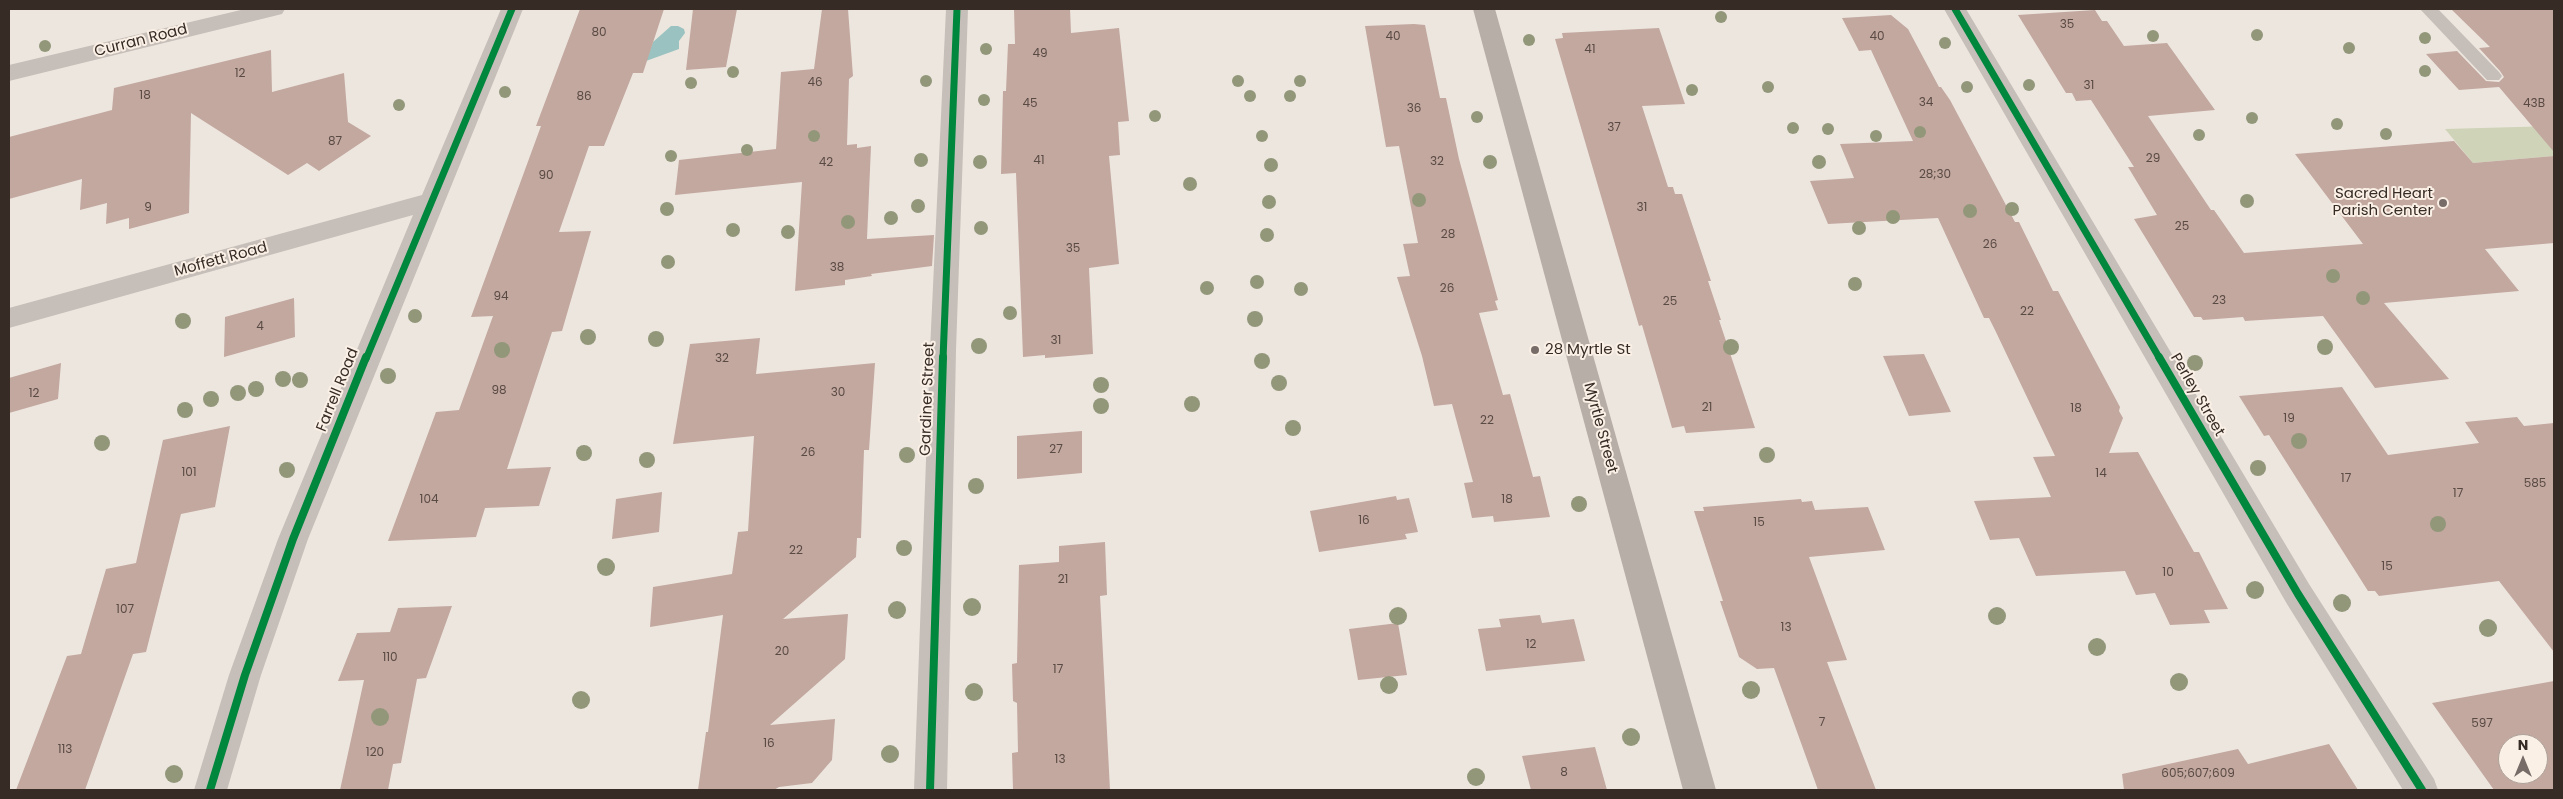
<!DOCTYPE html>
<style>
body{margin:0}
#map{position:relative;width:2563px;height:799px;overflow:hidden;background:#ede6df;font-family:Poppins,sans-serif}
canvas{display:block}
.frame{position:absolute;inset:0;border:10px solid #372b26;pointer-events:none}
.north{position:absolute;left:2498px;top:734px;width:50px;height:50px;box-sizing:border-box;background:#fbf0e6;border:1px solid #ada199;border-radius:50%;rotate:0deg;font-size:14px;font-weight:700;line-height:20px;text-align:center;color:#372b26}
.north::after{content:'';display:block;margin:auto;width:18px;height:22px;background:#776c67;clip-path:polygon(50% 0,100% 100%,50% 72%,0 100%)}
</style>
<div id="map">
<canvas width="2563" height="799"></canvas>
<div class="frame"></div>
<div class="north">N</div>
</div>
<script>
const context = document.querySelector('canvas').getContext('2d');
context.lineJoin = 'round';
function paint(path, color) {
  context.fillStyle = color;
  context.fill(path, 'evenodd');
}
function toPath(rows) {
  const path = new Path2D();
  for (const r of rows) {
    path.moveTo(r[0], r[1]);
    for (let i = 2; i < r.length; i += 2) path.lineTo(r[i], r[i + 1]);
  }
  return path;
}
function strokePath(path, color, width, dash) {
  context.strokeStyle = color;
  context.lineWidth = width;
  context.lineCap = dash ? 'butt' : 'round';
  context.setLineDash(dash || []);
  context.stroke(path);
}
function label(font, color, halo, rows, align = 'center') {
  context.font = font + ' Poppins,sans-serif';
  context.lineWidth = 4;
  context.setLineDash([]);
  context.textBaseline = 'middle';
  context.strokeStyle = halo;
  context.fillStyle = color;
  for (const [text, x, y, turn = 0] of rows) {
    context.save();
    context.translate(x, y);
    context.rotate((+turn || 0) * Math.PI / 180);
    context.textAlign = isNaN(turn) ? turn : align;
    if (halo) context.strokeText(text, 0, 0);
    context.fillText(text, 0, 0);
    context.restore();
  }
}
const green = toPath([
 [2554,126,2554,156,2473,163,2445,129]
]);
const water = toPath([
 [671,26,678,26,684,29,685,33,679,41,679,49,646,61,653,42]
]);
const building = toPath([
 [580,9,664,9,643,73,633,73,604,146,589,146,559,232,591,231,562,331,552,332,507,469,551,467,539,506,485,508,476,537,388,541,436,412,459,410,493,316,471,317,541,126,536,126],
 [693,9,737,9,726,67,686,70],
 [822,9,848,9,853,76,849,79,847,145,857,144,857,148,871,146,867,239,934,235,932,266,871,274,872,276,845,280,845,285,795,291,802,182,675,195,679,160,776,149,781,72,814,69],
 [1014,9,1070,9,1071,33,1119,28,1129,121,1118,122,1120,155,1109,156,1119,264,1089,268,1093,354,1045,358,1045,355,1023,357,1016,173,1001,174,1003,91,1006,91,1008,44,1015,44],
 [2451,9,2554,9,2554,152,2499,87,2459,90,2426,54,2457,51,2486,81,2499,82,2504,77,2500,71,2479,48,2490,47],
 [2095,10,2102,21,2107,21,2124,46,2167,43,2215,110,2148,116,2211,210,2214,210,2244,253,2363,244,2295,154,2454,141,2473,163,2554,156,2554,243,2485,249,2519,291,2384,303,2449,379,2375,388,2323,316,2245,321,2243,317,2203,320,2201,317,2194,317,2134,219,2157,215,2128,167,2134,167,2091,100,2076,101,2072,93,2066,93,2018,15],
 [1891,15,1908,29,1939,87,1941,87,1950,100,2015,222,2019,222,2053,291,2058,291,2120,407,2119,411,2123,418,2109,453,2138,452,2194,552,2199,552,2228,609,2204,610,2210,623,2170,625,2155,593,2136,595,2125,571,2036,576,2019,538,1990,540,1974,501,2051,497,2033,457,2055,456,1995,330,1989,318,1984,318,1938,218,1828,224,1810,181,1854,178,1840,144,1913,141,1871,50,1859,51,1842,18],
 [1414,24,1425,25,1440,98,1446,98,1459,159,1498,300,1495,301,1498,310,1479,313,1503,395,1510,394,1533,477,1540,476,1550,517,1494,522,1493,516,1472,518,1464,483,1473,482,1452,404,1434,406,1422,356,1397,277,1410,276,1403,244,1418,243,1399,146,1386,147,1365,26],
 [1659,28,1685,104,1642,106,1668,187,1673,187,1675,194,1682,194,1711,281,1708,281,1721,320,1719,320,1755,428,1686,433,1684,426,1672,428,1642,325,1639,326,1555,39,1563,38,1562,33],
 [271,50,272,92,344,73,348,122,371,136,319,171,307,163,288,175,191,113,189,213,129,229,129,218,106,224,107,203,80,210,82,179,9,199,9,137,112,110,114,88],
 [294,298,295,337,224,357,225,317],
 [760,338,756,374,875,363,869,450,864,450,861,538,857,538,856,557,783,619,848,614,845,659,770,725,835,719,832,760,812,783,779,787,774,790,698,790,706,732,708,732,723,615,650,627,653,587,732,574,738,532,748,531,754,436,673,444,690,344],
 [1924,354,1951,412,1909,416,1883,356],
 [61,363,58,399,9,413,9,378],
 [2342,387,2388,455,2479,443,2465,422,2517,417,2524,426,2554,423,2554,652,2499,581,2379,596,2375,591,2368,591,2269,435,2264,436,2239,396],
 [230,426,215,507,181,514,146,652,133,654,85,790,16,790,67,656,81,654,106,569,136,563,163,440],
 [1082,431,1082,473,1017,479,1017,436],
 [662,492,659,532,612,539,616,499],
 [1396,496,1397,500,1409,498,1418,532,1405,534,1407,539,1319,552,1310,511],
 [1801,499,1802,502,1812,501,1815,510,1868,507,1885,550,1809,557,1847,660,1827,662,1876,790,1818,790,1774,668,1757,669,1739,657,1720,601,1723,601,1694,511,1704,511,1703,507],
 [1105,542,1107,595,1100,596,1110,790,1013,790,1012,753,1018,752,1017,703,1013,701,1012,664,1017,663,1019,565,1059,562,1059,546],
 [452,606,426,678,417,679,401,763,393,764,388,790,340,790,364,680,338,681,357,633,390,632,398,608],
 [1540,615,1542,623,1574,619,1585,661,1486,671,1478,629,1501,627,1499,619],
 [1398,623,1407,675,1358,680,1349,629],
 [2554,681,2554,790,2494,790,2432,703],
 [2508,744,2538,744,2538,774,2508,774],
 [2329,744,2358,790,2124,790,2122,774,2238,749,2248,764],
 [1595,747,1607,790,1531,790,1522,756]
]);
const service = toPath([
 [2420,9,2438,9,2499,72,2502,76,2499,80,2487,80,2420,9]
]);
const minor = toPath([
 [245,9,285,9,282,14,274,16,9,81,9,65,245,9],
 [501,9,523,9,308,539,261,675,227,790,194,790,229,675,278,539,413,215,9,328,9,308,422,195,501,9],
 [946,9,968,9,956,350,947,790,914,790,930,350,946,9],
 [1944,9,1966,9,2309,584,2434,779,2438,790,2403,790,2287,604,1944,9]
]);
const secondary = toPath([
 [1473,9,1495,9,1716,790,1683,790,1473,9]
]);
const cyclewayFar1 = toPath([
 [1955,9,2160,359],
 [366,359,512,9],
 [943,359,957,9]
]);
const cycleway = toPath([
 [2159,357,2298,594,2422,790],
 [210,790,245,675,293,539,366,357],
 [930,790,943,357]
]);
const trees = [
 [1721,17,6],
 [2257,35,6],
 [2153,36,6],
 [2425,38,6],
 [1529,40,6],
 [1945,43,6],
 [45,46,6],
 [2349,48,6],
 [986,49,6],
 [2425,71,6],
 [733,72,6],
 [926,81,6],
 [1238,81,6],
 [1300,81,6],
 [691,83,6],
 [2029,85,6],
 [1768,87,6],
 [1967,87,6],
 [1692,90,6],
 [505,92,6],
 [1250,96,6],
 [1290,96,6],
 [984,100,6],
 [399,105,6],
 [1155,116,6],
 [1477,117,6],
 [2252,118,6],
 [2337,124,6],
 [1793,128,6],
 [1828,129,6],
 [1920,132,6],
 [2386,134,6],
 [2199,135,6],
 [814,136,6],
 [1262,136,6],
 [1876,136,6],
 [747,150,6],
 [671,156,6],
 [921,160,7],
 [980,162,7],
 [1490,162,7],
 [1819,162,7],
 [1271,165,7],
 [1190,184,7],
 [1419,200,7],
 [2247,201,7],
 [1269,202,7],
 [918,206,7],
 [667,209,7],
 [2012,209,7],
 [1970,211,7],
 [1893,217,7],
 [891,218,7],
 [848,222,7],
 [981,228,7],
 [1859,228,7],
 [733,230,7],
 [788,232,7],
 [1267,235,7],
 [668,262,7],
 [2333,276,7],
 [1257,282,7],
 [1855,284,7],
 [1207,288,7],
 [1301,289,7],
 [2363,298,7],
 [1010,313,7],
 [415,316,7],
 [1255,319,8],
 [183,321,8],
 [588,337,8],
 [656,339,8],
 [979,346,8],
 [1731,347,8],
 [2325,347,8],
 [502,350,8],
 [1262,361,8],
 [2195,363,8],
 [388,376,8],
 [283,379,8],
 [300,380,8],
 [1279,383,8],
 [1101,385,8],
 [256,389,8],
 [238,393,8],
 [211,399,8],
 [1192,404,8],
 [1101,406,8],
 [185,410,8],
 [1293,428,8],
 [2299,441,8],
 [102,443,8],
 [584,453,8],
 [907,455,8],
 [1767,455,8],
 [647,460,8],
 [2258,468,8],
 [287,470,8],
 [976,486,8],
 [1579,504,8],
 [2438,524,8],
 [904,548,8],
 [606,567,9],
 [2255,590,9],
 [2342,603,9],
 [972,607,9],
 [897,610,9],
 [1398,616,9],
 [1997,616,9],
 [2488,628,9],
 [2097,647,9],
 [2179,682,9],
 [1389,685,9],
 [1751,690,9],
 [974,692,9],
 [581,700,9],
 [380,717,9],
 [1631,737,9],
 [890,754,9],
 [174,774,9],
 [1476,777,9]
];
const markers = [
 [2443,203,5,"#776c67"],
 [1535,350,5,"#776c67"]
];
const numberNames = [
 ["35",2067,25],
 ["80",599,33],
 ["40",1393,37],
 ["40",1877,37],
 ["41",1590,50],
 ["49",1040,54],
 ["12",240,74],
 ["46",815,83],
 ["31",2089,86],
 ["18",145,96],
 ["86",584,97],
 ["34",1926,103],
 ["45",1030,104],
 ["43B",2534,104],
 ["36",1414,109],
 ["37",1614,128],
 ["87",335,142],
 ["29",2153,159],
 ["41",1039,161],
 ["32",1437,162],
 ["42",826,163],
 ["28;30",1935,175],
 ["90",546,176],
 ["9",148,208],
 ["31",1642,208],
 ["25",2182,227],
 ["28",1448,235],
 ["26",1990,245],
 ["35",1073,249],
 ["38",837,268],
 ["26",1447,289],
 ["94",501,297],
 ["23",2219,301],
 ["25",1670,302],
 ["22",2027,312],
 ["4",260,327],
 ["31",1056,341],
 ["32",722,359],
 ["98",499,391],
 ["30",838,393],
 ["12",34,394],
 ["21",1707,408],
 ["18",2076,409],
 ["19",2289,419],
 ["22",1487,421],
 ["27",1056,450],
 ["26",808,453],
 ["101",189,473],
 ["14",2101,474],
 ["17",2346,479],
 ["585",2535,484],
 ["17",2458,494],
 ["104",429,500],
 ["18",1507,500],
 ["16",1364,521],
 ["15",1759,523],
 ["22",796,551],
 ["15",2387,567],
 ["10",2168,573],
 ["21",1063,580],
 ["107",125,610],
 ["13",1786,628],
 ["12",1531,645],
 ["20",782,652],
 ["110",390,658],
 ["17",1058,670],
 ["7",1822,723],
 ["597",2482,724],
 ["16",769,744],
 ["113",65,750],
 ["120",375,753],
 ["13",1060,760],
 ["8",1564,773],
 ["605;607;609",2198,774]
];
const streetNames = [
 ["Curran Road",141,41,-14],
 ["Moffett Road",221,260,-15],
 ["Farrell Road",338,390,-68],
 ["Perley Street",2197,395,60],
 ["Gardiner Street",928,399,-88],
 ["Myrtle Street",1600,428,75]
];
const poiNames = [
 ["Sacred Heart",2433,194],
 ["Parish Center",2433,211],
 ["28 Myrtle St",1545,350,"left"]
];
paint(green, '#cfd3b8');
paint(water, '#9ac2c0');
paint(building, '#c2a89f');
paint(service, '#c6beb8');
paint(minor, '#c6beb8');
paint(secondary, '#b7aea8');
strokePath(cyclewayFar1, '#00873e', 7);
strokePath(cycleway, '#00873e', 8);
context.fillStyle = '#92977a';
for (const [x, y, r] of trees) {
  context.beginPath();
  context.arc(x, y, r, 0, 2 * Math.PI);
  context.fill();
}
for (const [x, y, r, color] of markers) {
  const dot = new Path2D();
  dot.arc(x, y, r, 0, 2 * Math.PI);
  context.fillStyle = color;
  context.fill(dot);
  strokePath(dot, '#fbf0e6', 2);
}
label('12px', '#5a4a44', null, numberNames);
label('15px', '#372b26', '#fbf0e6', streetNames);
label('15px', '#372b26', '#fbf0e6', poiNames, 'right');
</script>
